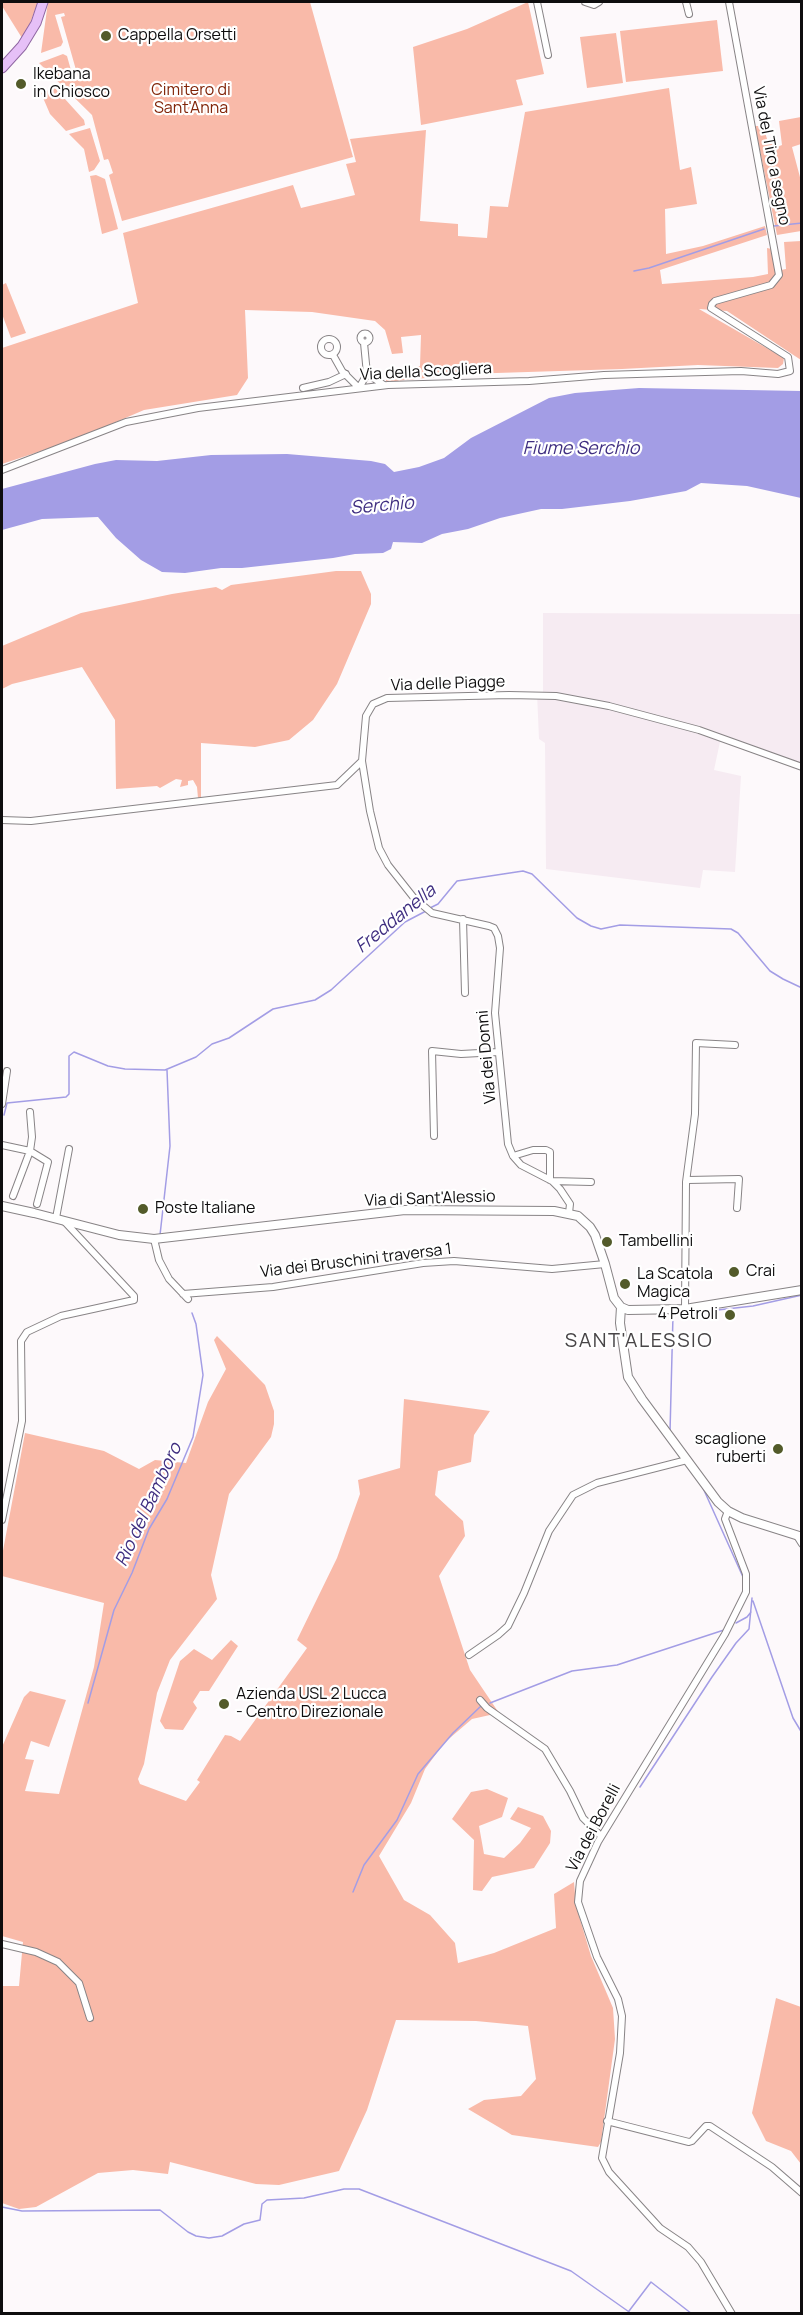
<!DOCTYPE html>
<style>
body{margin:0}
#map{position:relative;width:803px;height:2315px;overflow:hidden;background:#fdf9fb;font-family:Manrope,sans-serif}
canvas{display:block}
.frame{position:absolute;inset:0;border:3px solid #0e0d0e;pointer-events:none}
</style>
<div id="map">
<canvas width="803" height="2315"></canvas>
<div class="frame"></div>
</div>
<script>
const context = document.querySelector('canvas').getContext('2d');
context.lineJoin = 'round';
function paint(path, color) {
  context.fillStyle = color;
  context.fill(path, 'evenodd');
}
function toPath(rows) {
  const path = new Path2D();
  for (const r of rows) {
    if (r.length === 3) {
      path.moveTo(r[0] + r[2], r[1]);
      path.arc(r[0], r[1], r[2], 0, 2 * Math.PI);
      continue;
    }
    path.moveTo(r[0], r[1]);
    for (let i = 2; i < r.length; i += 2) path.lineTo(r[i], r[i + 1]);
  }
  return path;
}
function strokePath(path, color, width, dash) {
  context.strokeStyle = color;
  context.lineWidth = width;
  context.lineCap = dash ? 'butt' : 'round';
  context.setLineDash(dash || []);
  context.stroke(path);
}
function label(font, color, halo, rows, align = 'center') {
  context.font = font + ' Manrope,sans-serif';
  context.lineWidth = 4.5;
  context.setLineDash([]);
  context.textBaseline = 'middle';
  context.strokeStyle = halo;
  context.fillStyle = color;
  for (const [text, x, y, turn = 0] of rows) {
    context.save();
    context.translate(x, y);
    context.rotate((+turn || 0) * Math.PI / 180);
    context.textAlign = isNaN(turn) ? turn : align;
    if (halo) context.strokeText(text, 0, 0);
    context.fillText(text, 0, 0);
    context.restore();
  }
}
const built = toPath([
 [543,613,801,614,801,765,721,737,714,770,741,776,735,872,703,870,700,888,546,869,545,743,539,739,537,693,543,693]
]);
const green = toPath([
 [2,2,38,2,29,26,22,38,2,6],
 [48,2,310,2,353,157,122,221,109,175,113,173,109,161,108,159,104,160,92,115,39,63,63,54,67,56,74,81,82,79,81,76,78,77,61,17,65,16,64,13,55,15,63,42,61,46,41,53],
 [528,2,544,74,516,80,523,105,421,125,413,47,467,29],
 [717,20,723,71,626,82,620,31],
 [616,33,623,83,587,88,580,37],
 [55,88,84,120,85,125,66,131,50,114,41,93],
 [669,88,680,170,691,167,697,204,665,209,666,254,703,246,765,226,767,235,660,270,662,284,753,277,768,274,767,248,772,249,776,271,786,269,784,242,801,241,801,360,727,311,699,309,784,358,783,364,778,368,698,365,622,369,465,374,386,382,386,378,420,366,421,335,401,337,403,353,392,354,385,330,375,321,312,312,245,310,248,378,237,395,144,410,74,440,2,464,2,348,138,303,123,233,293,185,301,208,355,195,346,164,356,162,350,139,426,130,420,221,458,224,458,236,487,238,490,206,508,207,525,112],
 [801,117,801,144,792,147,801,181,801,231,777,235,755,126,763,126,768,142,777,147,782,145,779,121],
 [90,128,100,161,94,170,89,172,84,149,69,134],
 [96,175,105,179,118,229,102,234,90,176],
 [6,283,26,333,11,338,2,314,2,285],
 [336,571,361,571,371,594,371,604,337,684,313,720,289,740,255,747,201,743,201,797,198,798,197,787,193,780,188,781,188,785,180,787,182,780,176,779,160,788,157,786,116,789,115,720,82,667,12,684,2,689,2,646,81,613,172,594,216,587,222,590,231,585],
 [217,1336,265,1385,274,1411,274,1424,271,1437,229,1494,211,1575,217,1599,170,1660,157,1693,144,1764,138,1779,140,1784,186,1801,200,1782,197,1780,225,1735,231,1736,240,1741,307,1648,297,1640,337,1558,360,1494,358,1480,400,1468,404,1399,490,1411,474,1435,471,1462,438,1471,435,1495,463,1521,465,1536,439,1576,470,1670,499,1713,472,1719,444,1743,425,1769,411,1803,379,1856,404,1900,430,1915,455,1943,458,1963,494,1953,556,1928,554,1894,574,1882,576,1906,591,1956,613,2008,615,2039,601,2142,598,2147,512,2135,468,2109,484,2100,521,2096,536,2079,528,2026,476,2021,396,2020,367,2110,339,2171,279,2185,256,2184,170,2162,168,2174,133,2170,98,2173,36,2207,19,2209,2,2203,2,1986,19,1986,23,1942,2,1936,2,1747,24,1697,30,1691,66,1700,49,1747,31,1741,25,1759,34,1760,25,1791,59,1794,94,1667,104,1603,2,1576,2,1556,25,1433,104,1451,139,1469,155,1460,186,1463,208,1402,226,1369,214,1340],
 [231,1640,238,1646,209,1691,200,1691,193,1702,197,1708,183,1730,165,1729,160,1721,180,1661,194,1649,212,1660],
 [487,1789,508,1798,502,1817,479,1826,484,1854,504,1858,520,1843,531,1828,510,1819,518,1807,543,1816,551,1831,550,1843,534,1868,492,1877,482,1891,473,1890,474,1840,452,1819,471,1792],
 [776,1998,801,2007,801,2164,791,2151,766,2141,752,2113]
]);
const water = toPath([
 [639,388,801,391,801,498,747,486,701,483,686,491,630,501,562,509,541,509,500,518,468,529,442,534,422,543,393,542,391,549,383,553,355,554,333,558,242,568,221,568,185,573,162,572,141,560,116,538,98,517,42,519,2,530,2,489,95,464,116,460,157,461,211,455,287,454,371,461,385,464,394,472,419,467,444,458,471,438,549,398,575,393]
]);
const stream = toPath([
 [774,226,802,223],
 [634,271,649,268,764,229],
 [430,908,438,904,457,881,523,871,532,874,577,918,591,926,601,929,620,925,731,929,738,933,770,971,783,979,802,988],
 [4,1115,7,1103,66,1097,69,1094,69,1056,74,1052,108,1066,125,1069,165,1070,196,1057,212,1044,229,1038,273,1009,315,1000,331,990,405,922,426,911],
 [160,1235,170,1146,167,1070],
 [670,1432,673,1315,753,1306,802,1295],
 [686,1453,691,1459],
 [703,1488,743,1577],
 [753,1601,793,1718,802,1733],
 [736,1623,747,1617,751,1612],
 [88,1703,114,1610,132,1573,149,1529,167,1499,193,1437,203,1375,196,1324,192,1313],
 [490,1703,572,1671,617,1665,724,1630],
 [640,1787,712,1677,736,1643,749,1629,752,1598],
 [353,1892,364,1865,397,1820,418,1774,453,1733,481,1706],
 [2,2207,22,2211,160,2210,188,2232,196,2236,209,2238,222,2236,244,2224,260,2220,262,2204,267,2200,304,2198,344,2189,359,2189,571,2271,632,2314],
 [629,2311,651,2282,692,2314]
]);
const minor = toPath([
 [537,2,548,55],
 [585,2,594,5,599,2],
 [686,2,689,14],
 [365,338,4.5],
 [329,347,8],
 [333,355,342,371,359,388,367,374,364,343],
 [367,374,384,385],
 [303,388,329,382,346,374],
 [2,470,126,422,198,408,388,385,529,381,604,375,669,373,741,371,778,374,790,371,788,357,711,308,712,304,715,301,771,285,779,275,729,2],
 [362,761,370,811,379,848,388,865,414,898,432,913,489,926,494,928,498,936,500,948,495,1013,508,1144,513,1156,521,1165,552,1181,560,1189,570,1204,569,1213],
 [2,820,31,821,337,785,362,761,366,716,373,704,387,698,509,695,556,696,609,706,699,730,802,767],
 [463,919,465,993],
 [2,1104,7,1071],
 [434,1136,432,1051,461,1054,499,1052],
 [2,1145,30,1151,32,1137,30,1112],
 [513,1156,533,1150,546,1150,550,1152,550,1180],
 [688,1180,739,1179,737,1208],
 [552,1181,591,1182],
 [13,1196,30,1151,48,1162,37,1204],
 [56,1218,69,1149],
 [154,1239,159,1260,169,1279,188,1299],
 [183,1294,273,1287,423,1263,454,1261,552,1269,605,1264],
 [685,1309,686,1182,695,1114,696,1043,735,1045],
 [728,1511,725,1519,746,1574,746,1592,725,1634,598,1842,580,1881,578,1902,597,1957,618,1999,622,2016,620,2053,602,2158,609,2172,660,2228,688,2247,701,2262,732,2314],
 [2,1520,22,1421,21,1341,27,1332,61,1316,134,1300,134,1296,64,1221],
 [797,1536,802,1544],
 [469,1655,498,1635,508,1626,524,1593,549,1531,573,1495,597,1483,687,1460],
 [480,1700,487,1708,545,1749,570,1791,583,1818,601,1836],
 [2,1944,36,1952,58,1962,79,1983,90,2018],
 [607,2121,689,2142,692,2141,706,2126,710,2126,772,2167,802,2193]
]);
const tertiary = toPath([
 [2,1206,34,1213,119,1235,154,1239,405,1210,554,1211,578,1216,590,1227,595,1235,605,1264,614,1298,621,1307,628,1310,685,1309,802,1290],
 [621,1307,620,1323,628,1377,642,1399,718,1502,728,1511,742,1518,802,1537]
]);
const primary = toPath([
 [2,68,22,46,36,23,43,2]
]);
const markers = [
 [106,36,6,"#535b2a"],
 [21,84,6,"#535b2a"],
 [143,1209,6,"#535b2a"],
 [607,1242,6,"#535b2a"],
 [734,1272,6,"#535b2a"],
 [625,1284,6,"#535b2a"],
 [730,1315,6,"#535b2a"],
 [778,1449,6,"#535b2a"],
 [224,1704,6,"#535b2a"]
];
const poiNames = [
 ["Cappella Orsetti",118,36],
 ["Ikebana",33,75],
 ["in Chiosco",33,93],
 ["Poste Italiane",155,1209],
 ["Tambellini",619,1242],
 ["Crai",746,1272],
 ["La Scatola",637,1275],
 ["Magica",637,1293],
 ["4 Petroli",718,1315,"right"],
 ["scaglione",766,1440,"right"],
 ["ruberti",766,1458,"right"],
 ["Azienda USL 2 Lucca",236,1695],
 ["- Centro Direzionale",236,1713]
];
const parkNames = [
 ["Cimitero di",191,91],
 ["Sant'Anna",191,109]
];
const streetNames = [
 ["Via del Tiro a segno",771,156,79],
 ["Via della Scogliera",426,372,-3],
 ["Via delle Piagge",448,684,-2],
 ["Via dei Donni",487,1057,-95],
 ["Via di Sant'Alessio",430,1199,-2],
 ["Via dei Bruschini traversa 1",356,1261,-7],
 ["Via dei Borelli",594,1828,-62]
];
const waterNames = [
 ["Fiume Serchio",581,449],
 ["Serchio",382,506,-5],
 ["Freddanella",396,919,-39],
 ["Rio del Bamboro",149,1505,-65]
];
const quarterNames = [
 ["SANT'ALESSIO",639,1341]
];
paint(built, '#f6ebf2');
paint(green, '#f9baa9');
paint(water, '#a39de5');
strokePath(stream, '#a39de5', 1.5);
strokePath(minor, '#888486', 8);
strokePath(tertiary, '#888486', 10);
strokePath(primary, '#8f66a2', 11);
strokePath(minor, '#fff', 6);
strokePath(tertiary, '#fff', 8);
strokePath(primary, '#e6c0f7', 9);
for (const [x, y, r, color] of markers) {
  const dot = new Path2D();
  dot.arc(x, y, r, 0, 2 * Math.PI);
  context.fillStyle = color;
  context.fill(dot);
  strokePath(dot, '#fff', 2);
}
label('16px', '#0e0d0e', '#fff', poiNames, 'left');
label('16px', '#812408', '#fff', parkNames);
label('16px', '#0e0d0e', '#fff', streetNames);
label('italic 18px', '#3f2e80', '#fff', waterNames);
context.letterSpacing = '1.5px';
label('20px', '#484547', '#fff', quarterNames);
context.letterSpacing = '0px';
</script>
